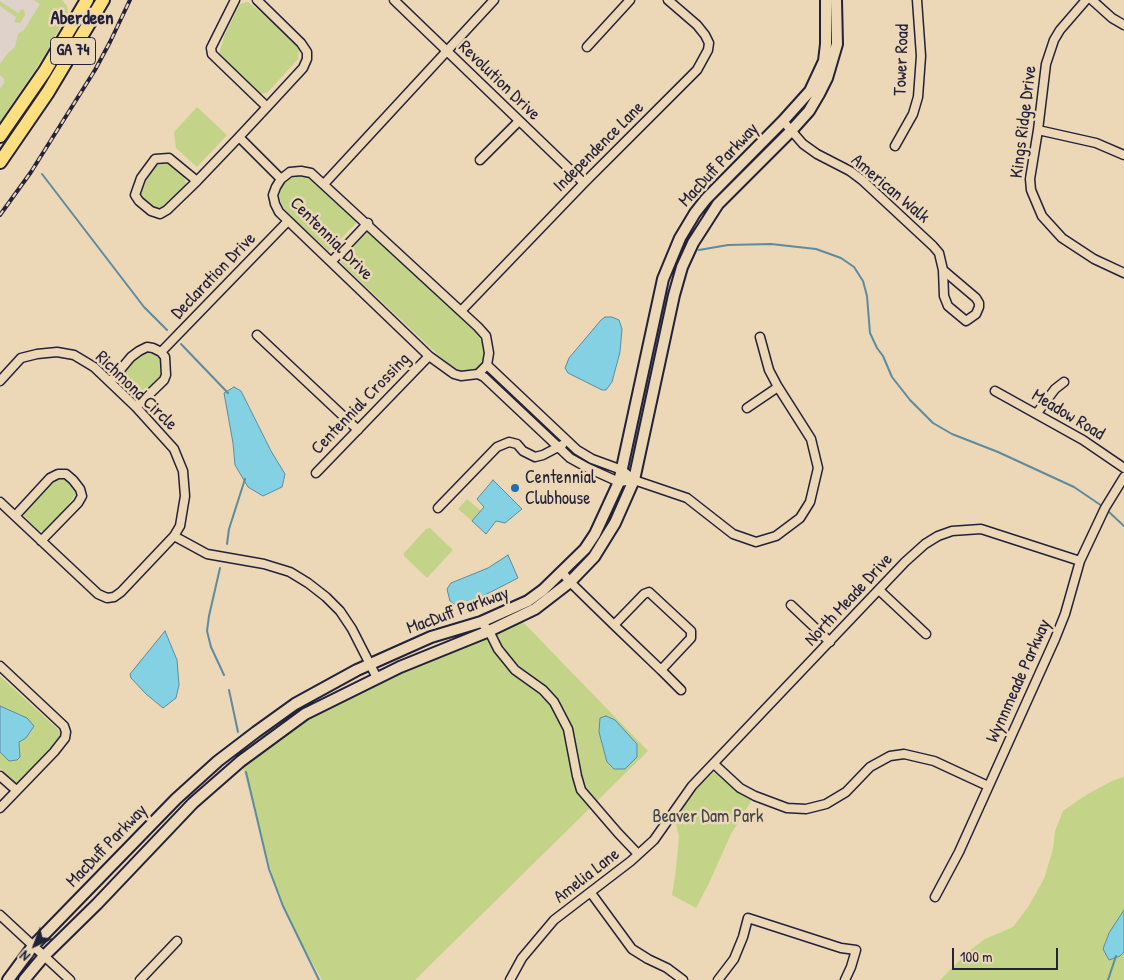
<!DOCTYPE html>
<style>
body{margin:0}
#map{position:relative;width:1124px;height:980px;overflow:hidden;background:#ecd7b6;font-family:"Patrick Hand",sans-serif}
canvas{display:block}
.north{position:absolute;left:10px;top:920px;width:50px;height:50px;-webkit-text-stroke:4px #ecd7b6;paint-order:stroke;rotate:223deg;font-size:14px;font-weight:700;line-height:20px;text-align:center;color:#22223b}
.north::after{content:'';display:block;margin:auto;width:18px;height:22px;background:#22223b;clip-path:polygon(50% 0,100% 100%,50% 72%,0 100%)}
.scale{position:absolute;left:952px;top:948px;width:106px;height:22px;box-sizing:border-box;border:2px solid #22223b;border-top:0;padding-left:6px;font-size:15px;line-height:18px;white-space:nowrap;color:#22223b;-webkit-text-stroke:4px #ecd7b6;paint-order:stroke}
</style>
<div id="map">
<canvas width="1124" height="980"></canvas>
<div class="north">N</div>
<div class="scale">100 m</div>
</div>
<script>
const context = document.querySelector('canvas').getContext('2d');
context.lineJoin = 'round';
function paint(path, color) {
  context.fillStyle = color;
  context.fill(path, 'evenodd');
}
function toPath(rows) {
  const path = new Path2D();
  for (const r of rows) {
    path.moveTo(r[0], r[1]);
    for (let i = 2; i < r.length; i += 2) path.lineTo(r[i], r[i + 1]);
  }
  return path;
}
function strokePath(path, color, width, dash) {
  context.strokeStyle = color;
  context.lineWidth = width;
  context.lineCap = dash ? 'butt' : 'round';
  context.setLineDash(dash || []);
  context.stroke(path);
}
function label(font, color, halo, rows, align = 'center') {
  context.font = font + ' "Patrick Hand",sans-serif';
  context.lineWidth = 5;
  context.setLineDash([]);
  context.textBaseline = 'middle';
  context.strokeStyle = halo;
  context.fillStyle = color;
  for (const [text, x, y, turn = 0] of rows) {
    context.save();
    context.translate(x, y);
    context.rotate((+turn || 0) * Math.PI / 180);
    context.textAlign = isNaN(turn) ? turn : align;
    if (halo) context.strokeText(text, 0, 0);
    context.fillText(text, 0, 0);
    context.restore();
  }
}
const built = toPath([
 [0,0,64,0,36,48,0,104]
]);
const green = toPath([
 [34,0,62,0,67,6,68,13,43,58,0,122,0,89,4,83,4,79,0,75,0,64,7,54,15,47,18,34,24,30,40,4],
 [0,1,18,13,22,9,24,10,25,15,20,23,14,22,16,17,0,6],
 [248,2,263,14,299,49,298,59,268,92,261,94,219,55,224,36,240,4],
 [197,107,227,135,197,167,176,148,174,132],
 [168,162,184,177,186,184,164,206,158,209,152,209,142,199,140,193,156,163],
 [293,175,304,175,313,177,359,220,329,251,293,219,282,206,279,195,282,184],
 [366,232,371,232,478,334,486,353,482,367,471,373,452,368,342,264,340,260],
 [148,352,156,354,160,358,163,362,162,374,140,397,133,398,119,385,119,379,140,355],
 [59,478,66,478,73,485,76,494,66,508,44,531,39,531,24,516,25,510,54,480],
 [467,499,481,511,472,521,458,509],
 [430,528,453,550,427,578,404,556,404,553,426,529],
 [520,619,648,751,415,980,322,980,302,944,276,889,241,761,305,714],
 [0,676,63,734,17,784,0,768],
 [714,772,732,787,753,798,731,834,709,883,696,908,672,895,676,869,679,836,674,817,685,799],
 [1124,777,1124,980,940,980,969,951,985,939,1013,927,1028,907,1044,879,1053,849,1055,831,1063,811,1086,795,1112,781]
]);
const water = toPath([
 [605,317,612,317,619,320,622,329,620,352,612,382,606,390,602,390,568,373,565,368,569,358,601,320,605,317],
 [234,387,241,391,271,451,285,474,282,487,263,496,248,487,235,465,233,443,224,393,234,387],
 [493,480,522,509,505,523,496,521,486,534,472,521,484,507,477,499,493,480],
 [508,555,518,578,481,597,457,606,450,601,447,589,451,583,488,568,508,555],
 [165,631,177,660,179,685,176,698,163,708,146,694,131,678,130,674,165,631],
 [0,706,27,718,34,726,26,738,19,742,20,757,17,760,9,761,0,752,0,706],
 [606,716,615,720,637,744,637,757,625,769,614,769,607,762,599,732,600,718,606,716],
 [1124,910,1124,952,1120,956,1109,960,1103,949,1109,933,1124,910]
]);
const stream = toPath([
 [42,174,144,307,167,330],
 [699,250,728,245,771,244,816,249,841,258,854,267,863,281,867,296,870,333,877,348,883,356,892,377,910,400,933,423,952,434,998,452,1074,487,1102,506],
 [181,344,228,393],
 [1109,512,1124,526],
 [227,544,229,529,245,479],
 [220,568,209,616,207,631,211,647,224,675],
 [229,690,238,732],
 [246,772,269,869,283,906,319,980],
 [1108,980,1116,956]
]);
const minor = toPath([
 [235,0,211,48,212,54,267,107],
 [394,0,584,183],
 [1086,0,1060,30,1054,40,1046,64,1038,130,1030,179,1031,190,1042,216,1062,238,1094,259,1124,273],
 [1092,0,1112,18,1124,25],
 [587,47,630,0],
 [783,121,803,144,817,154,850,171,862,180,933,246,939,253,943,270,944,296,948,306,966,321,976,314,979,307,979,303,976,298,943,270],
 [1038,130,1096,143,1124,155],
 [239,137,281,179],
 [895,146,913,114,918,97,921,56,917,0],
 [480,160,519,121],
 [197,181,169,158,155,159,141,178,135,195,139,201,151,211,160,214,167,210,197,181,239,137,267,107,303,68,307,59,307,52,301,43,257,0],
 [324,184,494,0],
 [332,261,368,223],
 [461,311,584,183,697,70,708,50,709,43,705,35,697,25,668,0],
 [257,335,358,430],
 [161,352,288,221],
 [487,365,577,450,592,459,622,470,634,480,687,498,733,534,756,542,776,536,800,518,810,502,818,468,811,439,778,387,769,370,760,337],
 [478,374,487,365,489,353,486,336,478,327,311,173,301,171,290,172,281,179,276,187,273,195,275,204,279,212,429,356,454,374,461,376,478,374,484,377,570,458,588,468,619,482,634,480],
 [0,381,21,358,37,354,57,352,74,355,94,367,136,407,174,449,183,471,185,496,180,526,174,536,121,592,114,597,107,598,98,594,0,502],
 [110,382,131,357,139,351,147,347,153,348,161,352,165,357,166,375,164,380,136,407],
 [995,391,1083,440,1124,468],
 [747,408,778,387],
 [1037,413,1055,389,1064,382],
 [316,473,429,356],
 [438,508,497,447,509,442,517,444,523,451,535,457,543,455,562,445],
 [15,516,50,478,58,474,66,474,73,480,80,489,82,496,78,503,41,541],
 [174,536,207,554,264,564,290,572,308,583,326,597,340,611,352,629,377,678],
 [562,572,570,582,614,625,661,670,691,638,691,631,649,592,644,594,614,625],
 [879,590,926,634],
 [791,605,830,642],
 [481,622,489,631,498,649,515,670,543,690,554,702,568,729,577,776,581,790,618,833,638,854],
 [0,666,64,726,66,732,65,738,54,752,0,808],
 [661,670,681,690],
 [714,764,740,788,755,796,787,808,806,809,826,804,846,792,870,767,890,756,904,754,934,761,988,786],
 [0,776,16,790],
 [591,893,632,949,648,959,667,968,683,980],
 [935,897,959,852,1055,639,1065,614,1080,561,1105,508,1124,477],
 [0,915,70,980],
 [140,980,177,941],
 [510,980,522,958,554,920,631,861,654,840,692,786,905,562,925,544,938,536,952,531,981,529,1080,561],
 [718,980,734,959,743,937,748,918,841,948,856,950,851,967,845,980]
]);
const tertiary = toPath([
 [8,980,33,946,176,799,218,761,256,732,295,704,357,670,431,637,481,622,528,601,543,590,585,549,595,534,619,482,663,279,680,238,695,213,706,199,783,121,810,91,824,61,826,44,826,0],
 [24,980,44,956,97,904,193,803,241,761,305,714,400,667,489,631,535,609,570,582,594,557,615,523,634,480,674,295,682,267,693,243,718,204,791,131,809,111,819,94,827,78,837,44,836,0]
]);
const primary = toPath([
 [0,136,45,71,87,0],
 [0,162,48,92,103,0]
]);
const rail = toPath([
 [0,215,31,172,95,70,110,42,130,0]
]);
const markers = [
 [515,488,5,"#1f6fb2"]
];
const shields = [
 [73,51,45]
];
const shieldNames = [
 ["GA 74",73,51]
];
const streetNames = [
 ["Tower Road",902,60,-88],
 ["Revolution Drive",499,81,44],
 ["Kings Ridge Drive",1024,122,-83],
 ["Independence Lane",599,147,-45],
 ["MacDuff Parkway",719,165,-47],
 ["American Walk",890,189,40],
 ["Centennial Drive",331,239,45],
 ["Declaration Drive",214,276,-46],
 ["Richmond Circle",136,391,44],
 ["Centennial Crossing",361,404,-46],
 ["Meadow Road",1068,415,31],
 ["North Meade Drive",849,600,-47],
 ["MacDuff Parkway",458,611,-20],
 ["Wynnmeade Parkway",1019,681,-66],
 ["MacDuff Parkway",107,846,-46],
 ["Amelia Lane",587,876,-38]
];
const poiNames = [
 ["Centennial",525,478],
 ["Clubhouse",525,499]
];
const parkNames = [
 ["Beaver Dam Park",708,817]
];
const neighbourhoodNames = [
 ["Aberdeen",82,19]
];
paint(built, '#ded2ca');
paint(green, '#c3d488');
paint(water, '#84d1e3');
strokePath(water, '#5d8ba0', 1);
strokePath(stream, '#5d8ba0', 2);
strokePath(minor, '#22223b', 11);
strokePath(tertiary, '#22223b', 14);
strokePath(primary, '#22223b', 16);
strokePath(minor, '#ecd7b6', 8);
strokePath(tertiary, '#ecd7b6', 10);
strokePath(primary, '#fedf80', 12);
strokePath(rail, '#22223b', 4);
strokePath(rail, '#ecd7b6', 2, [5.5]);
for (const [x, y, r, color] of markers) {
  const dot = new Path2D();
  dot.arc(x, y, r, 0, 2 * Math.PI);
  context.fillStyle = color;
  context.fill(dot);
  strokePath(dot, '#ecd7b6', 2);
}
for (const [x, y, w] of shields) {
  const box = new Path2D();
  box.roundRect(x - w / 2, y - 13.5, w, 27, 4);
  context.fillStyle = '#ecd7b6';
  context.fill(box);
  strokePath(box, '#22223b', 1);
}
label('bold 16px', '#22223b', null, shieldNames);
label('18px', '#22223b', '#ecd7b6', streetNames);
label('18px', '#22223b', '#ecd7b6', poiNames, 'left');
label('18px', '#42464a', '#ecd7b6', parkNames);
label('bold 19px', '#22223b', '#ecd7b6', neighbourhoodNames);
</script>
